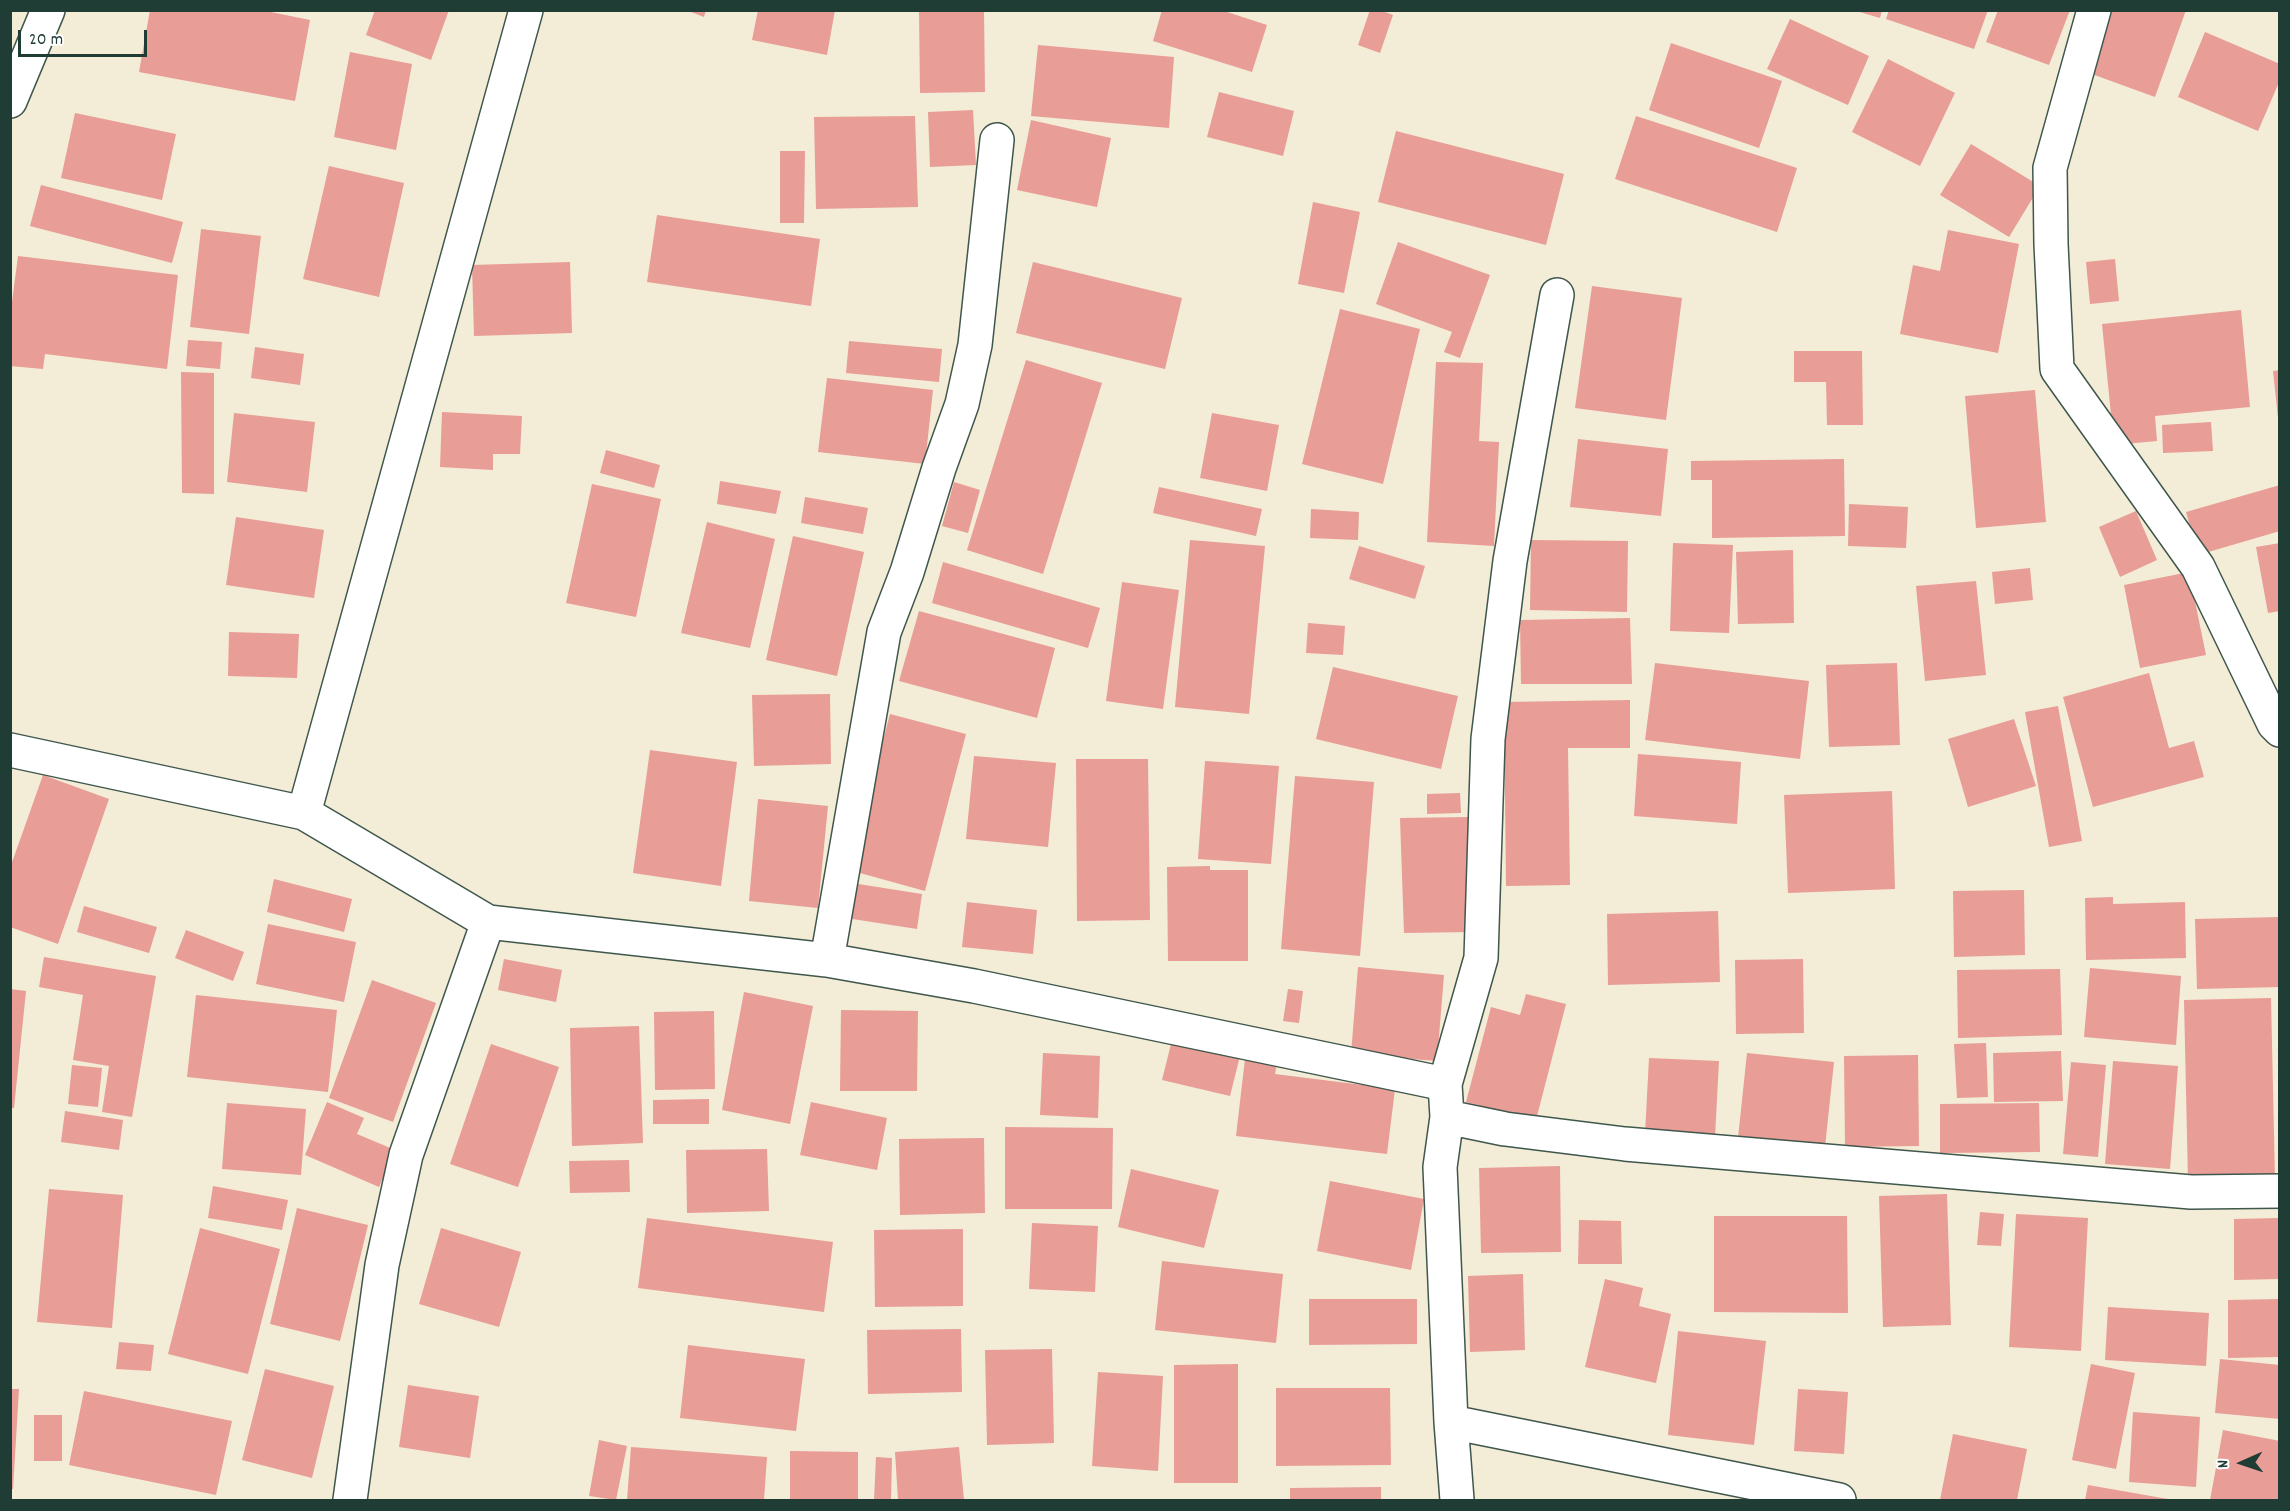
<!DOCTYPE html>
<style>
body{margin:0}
#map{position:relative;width:2290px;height:1511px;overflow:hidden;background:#f3ecd6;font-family:Dekko,sans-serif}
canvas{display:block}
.frame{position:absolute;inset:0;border:12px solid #1f3d34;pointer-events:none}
.north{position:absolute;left:2212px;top:1433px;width:60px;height:60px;-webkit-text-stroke:4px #fff;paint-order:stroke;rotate:267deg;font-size:16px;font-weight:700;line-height:24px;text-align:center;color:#1f3d34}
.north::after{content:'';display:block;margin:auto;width:21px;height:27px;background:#1f3d34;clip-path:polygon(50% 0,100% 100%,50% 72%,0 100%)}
.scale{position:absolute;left:18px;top:30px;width:129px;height:27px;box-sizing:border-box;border:3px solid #1f3d34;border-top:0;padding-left:8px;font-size:18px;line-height:21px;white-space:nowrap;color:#1f3d34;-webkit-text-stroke:4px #fff;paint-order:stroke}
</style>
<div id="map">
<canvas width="2290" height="1511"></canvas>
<div class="frame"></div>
<div class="north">N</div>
<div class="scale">20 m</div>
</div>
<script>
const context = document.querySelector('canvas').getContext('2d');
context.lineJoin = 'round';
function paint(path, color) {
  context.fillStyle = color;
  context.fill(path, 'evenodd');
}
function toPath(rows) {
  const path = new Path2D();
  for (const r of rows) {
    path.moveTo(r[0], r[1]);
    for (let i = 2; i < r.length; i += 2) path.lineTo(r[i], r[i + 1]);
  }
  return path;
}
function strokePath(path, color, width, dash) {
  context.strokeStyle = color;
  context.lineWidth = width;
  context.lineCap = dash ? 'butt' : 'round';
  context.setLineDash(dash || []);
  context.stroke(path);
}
const building = toPath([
 [150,10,261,10,310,20,295,101,139,72],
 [375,10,449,10,431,60,366,35],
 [686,10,706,10,704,17],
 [758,10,835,10,827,55,752,40],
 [919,10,984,10,985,92,920,93],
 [1162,10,1221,10,1267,25,1252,72,1153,41],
 [1370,10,1380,10,1393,15,1380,53,1358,45],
 [1853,10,1882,10,1880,18],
 [1889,10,1988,10,1974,49,1886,19],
 [1998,10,2070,10,2049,65,1986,42],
 [2111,10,2186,10,2155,97,2089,73],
 [1790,19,1869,56,1848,105,1767,69],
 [2205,32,2280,64,2280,80,2258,131,2178,97],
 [1671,43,1782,81,1759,148,1649,110],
 [1038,45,1174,57,1169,128,1031,116],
 [350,52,412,64,396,150,334,137],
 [1888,59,1955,93,1920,166,1852,132],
 [1219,92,1294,111,1283,156,1207,137],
 [973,110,976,165,930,167,928,112],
 [75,113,176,134,162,200,61,178],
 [915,116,918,207,816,209,814,117],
 [1636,116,1797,168,1777,232,1615,179],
 [1031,120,1111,138,1097,207,1017,190],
 [1396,131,1564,174,1546,245,1378,202],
 [1971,144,2040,186,2009,237,1940,195],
 [780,151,805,151,804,223,780,223],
 [329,166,404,183,379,297,303,279],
 [41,185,183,222,172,263,30,226],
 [1313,202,1360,212,1344,293,1298,284],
 [657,215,820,239,811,306,647,282],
 [201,229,261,236,249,334,190,327],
 [1948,230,2019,244,1998,353,1900,334,1913,265,1940,271],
 [1398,242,1490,275,1460,358,1444,352,1452,332,1376,304],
 [18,256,178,275,167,369,45,354,43,369,10,366,10,317],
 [2115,259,2119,301,2090,304,2086,262],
 [570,262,572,333,474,336,472,265],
 [1033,262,1182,298,1165,369,1016,333],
 [1592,286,1682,298,1666,420,1575,408],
 [1340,309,1420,329,1383,484,1302,464],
 [2241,310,2250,407,2155,416,2157,441,2114,445,2102,324],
 [188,340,222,342,220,369,186,366],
 [849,341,942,349,939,382,846,373],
 [255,347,304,354,300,385,251,378],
 [1794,351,1862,351,1863,425,1827,425,1826,382,1794,382],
 [1026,360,1102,383,1043,574,967,550],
 [1436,362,1483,363,1479,441,1499,442,1494,546,1427,542],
 [2280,370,2280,418,2278,418,2273,371],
 [181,372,214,373,214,494,182,493],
 [827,378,933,390,925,464,818,452],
 [2035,390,2046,522,1976,528,1965,396],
 [442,412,522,416,520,454,493,454,493,470,440,467],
 [234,413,315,422,307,492,227,482],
 [1212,413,1279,425,1267,491,1200,478],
 [2211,422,2213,451,2163,453,2162,425],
 [1578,439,1668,449,1661,516,1570,507],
 [606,450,660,465,654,488,600,473],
 [1844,459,1845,536,1712,538,1712,480,1691,480,1691,461],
 [720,481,781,491,776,514,717,504],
 [954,482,980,490,968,533,942,526],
 [592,484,661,499,636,617,566,603],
 [2280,485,2280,531,2198,555,2186,512],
 [1159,487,1262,509,1256,536,1153,513],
 [805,497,868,508,863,534,801,523],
 [1849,504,1908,507,1906,548,1848,546],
 [1311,509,1359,512,1358,540,1310,538],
 [2136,511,2157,560,2120,577,2099,527],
 [236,517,324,530,314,598,226,585],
 [707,522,775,539,750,648,681,633],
 [793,536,864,552,837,676,766,660],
 [1190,540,1265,546,1249,714,1175,707],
 [1531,540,1628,541,1627,612,1530,610],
 [1673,543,1733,545,1729,633,1670,631],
 [2280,543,2280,611,2268,613,2256,547],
 [1359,546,1425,566,1415,599,1349,579],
 [1793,550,1794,623,1738,624,1736,552],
 [943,562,1100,608,1088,648,932,603],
 [2030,568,2033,600,1995,604,1992,572],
 [2189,572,2206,655,2140,668,2124,585],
 [1976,581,1986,675,1925,681,1916,586],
 [1122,582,1179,590,1163,709,1106,701],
 [919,611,1055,648,1037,718,899,681],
 [1630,618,1632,684,1521,684,1520,620],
 [1308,623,1345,626,1343,655,1306,653],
 [229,632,299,634,297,678,228,676],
 [1655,663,1809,681,1800,759,1645,740],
 [1897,663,1900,745,1829,747,1826,665],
 [1333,667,1458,696,1441,769,1316,739],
 [2149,673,2169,748,2194,741,2204,777,2093,807,2063,697],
 [830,694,831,764,754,766,752,695],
 [1630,700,1630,748,1568,748,1570,885,1506,886,1504,702],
 [2058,706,2082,841,2049,847,2025,712],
 [890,714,966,734,925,891,849,870],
 [2014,719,2036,786,1968,807,1948,739],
 [650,750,737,762,721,886,633,873],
 [1638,754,1741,762,1737,824,1634,816],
 [974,756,1056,763,1048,847,966,839],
 [1076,759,1148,759,1150,920,1077,921],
 [1205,761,1279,766,1271,864,1198,859],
 [43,775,109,799,58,944,10,927,10,868],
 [1295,776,1374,782,1360,956,1281,949],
 [1892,791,1895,889,1788,893,1784,795],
 [1460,793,1461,813,1427,814,1427,794],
 [758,799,828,806,818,908,749,901],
 [1469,817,1471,932,1404,933,1400,818],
 [1210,866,1210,870,1248,870,1248,961,1168,961,1167,867],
 [274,879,352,899,344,932,267,912],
 [852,883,922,894,917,929,846,918],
 [2024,890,2025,955,1954,957,1953,891],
 [2113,897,2113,904,2185,902,2186,958,2086,960,2085,898],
 [967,902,1037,910,1033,954,962,947],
 [84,906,157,927,149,953,77,932],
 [1718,911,1720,982,1608,985,1607,914],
 [2280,917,2280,987,2197,989,2195,919],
 [268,924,356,942,344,1002,256,984],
 [186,930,244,952,233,981,175,958],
 [44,957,156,976,132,1117,102,1112,109,1066,73,1060,83,995,39,987],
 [504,959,562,970,556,1002,498,990],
 [1803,959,1804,1033,1736,1034,1735,960],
 [1358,967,1444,975,1437,1061,1351,1054],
 [2090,968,2181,976,2176,1045,2084,1037],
 [2060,969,2062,1035,1958,1038,1957,970],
 [372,980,436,1003,393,1122,329,1098],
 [10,989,26,991,14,1108,10,1108],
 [1288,989,1303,991,1299,1023,1283,1021],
 [744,992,813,1006,790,1124,722,1110],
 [1526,994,1566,1004,1536,1120,1466,1102,1491,1007,1520,1015],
 [196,995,337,1010,328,1092,187,1077],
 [2271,998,2275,1180,2188,1181,2184,1000],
 [841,1010,918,1011,917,1091,840,1091],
 [714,1011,715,1089,655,1090,654,1012],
 [639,1026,643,1143,572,1146,570,1028],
 [1172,1040,1240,1056,1230,1096,1162,1080],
 [1986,1043,1988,1097,1957,1098,1954,1044],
 [491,1044,559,1067,518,1187,450,1164],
 [2061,1051,2063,1101,1994,1102,1993,1053],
 [1043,1053,1100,1056,1098,1118,1040,1115],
 [1747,1053,1834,1062,1825,1147,1738,1138],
 [1918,1055,1919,1146,1845,1147,1844,1056],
 [1649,1058,1719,1061,1715,1137,1645,1134],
 [1245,1059,1277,1063,1275,1074,1395,1089,1387,1154,1236,1136],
 [2113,1061,2178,1066,2170,1169,2105,1164],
 [2071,1062,2106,1065,2098,1157,2063,1154],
 [72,1065,102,1068,98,1107,68,1104],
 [709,1099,709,1124,653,1124,653,1100],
 [327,1102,364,1118,357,1134,395,1150,379,1187,305,1155],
 [811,1102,887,1118,877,1170,800,1155],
 [227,1103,306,1109,301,1175,222,1169],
 [2039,1103,2040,1152,1940,1153,1940,1104],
 [65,1111,123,1120,119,1150,61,1142],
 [1005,1127,1113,1128,1112,1209,1005,1209],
 [984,1138,985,1213,900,1215,899,1139],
 [767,1149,769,1211,687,1213,686,1150],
 [629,1160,630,1192,570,1193,569,1161],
 [1560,1166,1561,1252,1481,1253,1479,1168],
 [1131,1169,1219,1190,1204,1248,1118,1227],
 [1330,1181,1424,1199,1411,1270,1317,1251],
 [213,1186,288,1200,282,1230,208,1218],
 [49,1189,123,1195,112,1328,37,1322],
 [1947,1194,1951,1325,1883,1327,1879,1196],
 [297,1208,368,1225,340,1341,270,1324],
 [1980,1212,2004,1214,2001,1246,1977,1245],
 [2016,1214,2088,1218,2081,1351,2009,1347],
 [1714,1216,1847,1216,1848,1313,1714,1312],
 [647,1218,833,1242,824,1312,638,1288],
 [2280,1218,2280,1279,2234,1280,2234,1219],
 [1579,1220,1621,1221,1622,1264,1578,1264],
 [1032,1223,1098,1226,1095,1292,1029,1289],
 [200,1228,280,1249,248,1374,168,1354],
 [441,1228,521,1252,499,1327,419,1304],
 [963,1229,963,1306,875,1307,874,1230],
 [1162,1261,1283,1274,1276,1343,1155,1330],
 [1523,1274,1525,1350,1470,1352,1468,1276],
 [1605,1279,1643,1288,1639,1306,1671,1314,1656,1383,1585,1367],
 [1309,1299,1417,1299,1417,1344,1309,1345],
 [2280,1299,2280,1357,2228,1358,2228,1300],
 [2108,1307,2209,1313,2206,1366,2105,1360],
 [961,1329,962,1392,868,1394,867,1330],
 [1678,1331,1766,1341,1754,1445,1668,1435],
 [119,1342,154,1345,151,1371,116,1369],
 [688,1345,805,1359,796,1431,680,1418],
 [1052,1349,1054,1443,987,1445,985,1350],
 [2220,1359,2280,1365,2280,1419,2215,1413],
 [1238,1364,1238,1483,1174,1483,1174,1365],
 [2091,1364,2135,1373,2116,1469,2072,1460],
 [265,1369,334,1386,312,1478,242,1460],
 [1098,1372,1163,1376,1158,1471,1092,1466],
 [408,1385,479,1396,470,1458,399,1447],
 [1276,1388,1390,1388,1391,1465,1276,1466],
 [10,1389,19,1389,13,1489,10,1489],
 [1798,1389,1848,1392,1844,1454,1794,1451],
 [84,1391,232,1421,216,1495,69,1465],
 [2133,1412,2200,1417,2196,1487,2129,1482],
 [34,1415,62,1415,62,1461,34,1461],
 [2223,1430,2280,1441,2280,1500,2210,1500],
 [1953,1434,2027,1449,2017,1500,1940,1500],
 [599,1440,627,1446,616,1500,589,1496],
 [631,1447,767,1457,764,1500,627,1500],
 [959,1447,964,1500,898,1500,895,1452],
 [790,1451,858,1452,858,1500,790,1500],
 [876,1457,892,1458,891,1500,874,1500],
 [2088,1485,2168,1499,2168,1500,2085,1500],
 [1381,1487,1381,1500,1290,1500,1290,1488]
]);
const minor = toPath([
 [2094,10,2050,168,2051,244,2057,369,2198,567,2274,724,2280,730],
 [10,101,48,10],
 [10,750,304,813,488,922,827,960,974,986,1445,1084],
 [304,813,526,10],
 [827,960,884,632,907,572,939,468,962,404,975,345,997,140],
 [1447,1117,1505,1129,1625,1144,2191,1192,2280,1191],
 [1451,1422,1839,1500],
 [350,1500,382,1265,406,1155,488,922],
 [1457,1500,1451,1422,1440,1167,1447,1117,1445,1084,1481,958,1488,739,1510,561,1557,295]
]);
paint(building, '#e89d97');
strokePath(minor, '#3f574c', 36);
strokePath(minor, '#fff', 33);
</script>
